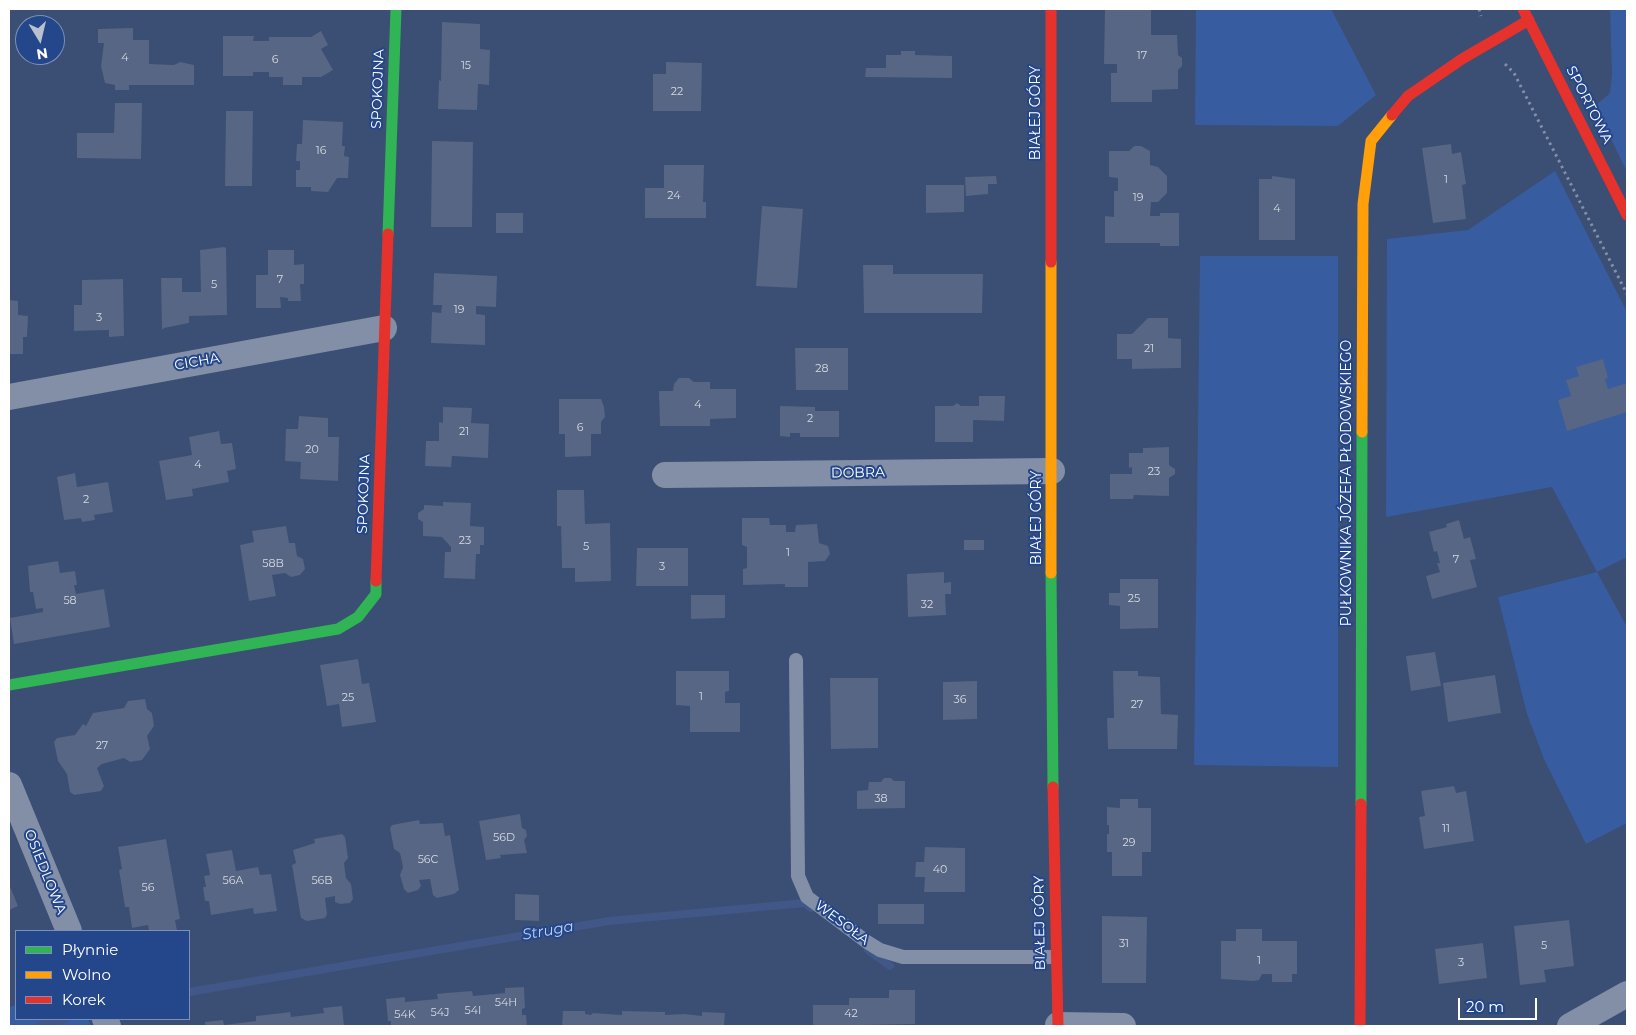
<!DOCTYPE html>
<meta charset="utf-8">
<style>
body{margin:0}
#map{position:relative;width:1636px;height:1035px;overflow:hidden;background:#3b4e73;font-family:Montserrat,sans-serif}
canvas{display:block}
.frame{position:absolute;inset:0;border:10px solid #fff;pointer-events:none}
.legend{position:absolute;left:15px;top:930px;width:175px;height:90px;box-sizing:border-box;background:#24468a;border:1px solid #7c90b9;margin:0;padding:6px 9px;list-style:none;font-size:15px;color:#fff}
.legend li{display:flex;align-items:center;gap:10px;height:25px}
.legend b{width:25px;border:1px solid #7c90b9}
.north{position:absolute;left:15px;top:15px;width:50px;height:50px;box-sizing:border-box;background:#24468a;border:1px solid #7c90b9;border-radius:50%;rotate:171deg;font-size:14px;font-weight:700;line-height:20px;text-align:center;color:#fff}
.north::after{content:'';display:block;margin:auto;width:18px;height:22px;background:#bac1ce;clip-path:polygon(50% 0,100% 100%,50% 72%,0 100%)}
.scale{position:absolute;left:1458px;top:998px;width:79px;height:22px;box-sizing:border-box;border:2px solid #fff;border-top:0;padding-left:6px;font-size:15px;line-height:18px;white-space:nowrap;color:#fff;-webkit-text-stroke:4px #24468a;paint-order:stroke}
</style>
<div id="map">
<canvas width="1636" height="1035"></canvas>
<div class="frame"></div>
<ul class="legend">
<li><b style="height:6px;background:#30b455"></b>Płynnie</li>
<li><b style="height:6px;background:#ff9f0a"></b>Wolno</li>
<li><b style="height:6px;background:#e5322d"></b>Korek</li>
</ul>
<div class="north">N</div>
<div class="scale">20 m</div>
</div>
<script>
const context = document.querySelector('canvas').getContext('2d');
context.lineJoin = 'round';
function paint(path, color) {
  context.fillStyle = color;
  context.fill(path, 'evenodd');
}
function toPath(rows) {
  const path = new Path2D();
  for (const r of rows) {
    path.moveTo(r[0], r[1]);
    for (let i = 2; i < r.length; i += 2) path.lineTo(r[i], r[i + 1]);
  }
  return path;
}
function strokePath(path, color, width, dash) {
  context.strokeStyle = color;
  context.lineWidth = width;
  context.lineCap = dash ? 'butt' : 'round';
  context.setLineDash(dash || []);
  context.stroke(path);
}
function label(font, color, halo, rows, align = 'center') {
  context.font = font + ' Montserrat,sans-serif';
  context.lineWidth = 4;
  context.setLineDash([]);
  context.textBaseline = 'middle';
  context.strokeStyle = halo;
  context.fillStyle = color;
  for (const [text, x, y, turn = 0] of rows) {
    context.save();
    context.translate(x, y);
    context.rotate((+turn || 0) * Math.PI / 180);
    context.textAlign = isNaN(turn) ? turn : align;
    if (halo) context.strokeText(text, 0, 0);
    context.fillText(text, 0, 0);
    context.restore();
  }
}
const green = toPath([
 [1196,9,1331,9,1376,95,1338,126,1195,125],
 [1610,9,1627,9,1627,172,1595,106,1610,93,1612,74],
 [1555,171,1627,312,1627,557,1597,572,1627,627,1627,823,1586,844,1544,759,1527,714,1498,597,1597,572,1552,487,1386,517,1387,239,1468,230],
 [1200,256,1338,256,1338,767,1194,765],
 [16,1005,16,1019,88,1019,91,1026,9,1026,9,1007]
]);
const stream = toPath([
 [868,950,890,966],
 [189,992,609,921,805,903,811,908],
 [39,1026,65,1019]
]);
const building = toPath([
 [1105,9,1151,9,1151,35,1177,35,1178,55,1182,58,1182,66,1178,70,1178,89,1152,90,1152,102,1111,102,1111,73,1117,73,1117,64,1104,64],
 [442,22,480,24,480,49,490,50,489,85,478,84,477,110,438,109,439,80,441,81],
 [133,28,133,40,149,40,149,64,174,65,180,62,194,65,194,85,129,85,129,90,115,90,115,85,105,83,101,66,104,43,98,43,98,29],
 [321,31,328,45,321,49,333,70,321,77,302,77,302,85,283,85,283,77,269,77,269,72,253,72,253,76,223,76,223,36,254,36,253,41,269,41,269,37,311,37],
 [901,51,915,51,915,55,952,56,952,78,865,77,866,68,886,68,886,55,901,55],
 [666,62,702,63,701,111,653,111,653,74,666,74],
 [115,103,142,103,141,159,77,158,77,133,114,133],
 [226,111,253,111,252,186,225,186],
 [303,120,343,122,342,146,345,146,344,156,349,157,348,178,337,178,328,192,311,191,311,187,296,187,296,170,300,170,300,161,296,161,297,144,302,144],
 [432,141,473,142,472,227,431,227],
 [1451,144,1452,154,1461,152,1466,184,1462,185,1466,219,1433,223,1422,148],
 [1134,146,1141,146,1150,151,1150,165,1158,167,1167,176,1167,193,1158,202,1151,202,1150,216,1160,216,1160,213,1179,213,1179,246,1160,246,1160,243,1105,243,1105,216,1114,217,1114,191,1118,191,1118,178,1109,177,1109,151,1129,151],
 [664,165,704,165,703,202,706,202,706,218,645,218,645,188,664,188],
 [996,176,997,184,988,184,988,194,966,196,965,177],
 [1272,176,1295,179,1295,240,1259,240,1259,179,1272,179],
 [926,185,964,185,964,212,926,213],
 [762,206,803,209,797,288,756,286],
 [496,213,523,213,523,233,496,233],
 [224,247,226,248,227,315,189,316,189,323,164,328,162,330,161,278,182,278,182,292,201,292,200,250],
 [268,250,294,250,294,265,304,264,304,284,300,284,301,301,288,301,288,298,280,297,281,308,256,308,256,275,268,275],
 [863,265,893,265,893,274,983,274,982,313,864,313],
 [434,273,497,276,496,307,476,306,476,314,485,315,485,345,431,343,432,312,441,313,442,305,433,305],
 [123,279,124,336,109,337,109,330,74,331,74,305,82,305,82,280],
 [9,300,18,301,18,315,28,316,27,337,23,337,23,354,9,354],
 [1148,318,1168,318,1168,338,1181,339,1181,368,1132,369,1132,359,1117,359,1117,334,1132,334],
 [795,348,848,348,848,390,796,390],
 [1603,359,1608,378,1605,379,1608,389,1627,383,1627,412,1567,431,1558,400,1571,396,1566,380,1579,376,1576,367],
 [679,378,689,378,694,382,710,382,710,389,736,389,736,418,710,419,710,426,660,426,659,391,673,391,674,384],
 [979,396,1005,396,1004,421,973,420,973,442,935,442,935,406,953,406,957,403,961,406,979,406],
 [559,399,601,399,604,407,605,417,601,422,601,434,591,434,591,456,565,457,565,434,559,434],
 [780,406,815,407,815,411,839,411,839,437,800,437,800,433,790,433,790,437,780,436],
 [443,407,472,408,471,423,489,424,488,458,452,456,451,467,425,466,426,441,439,441,439,422,443,423],
 [299,416,328,418,328,437,339,437,338,481,300,479,301,462,285,461,286,429,298,429],
 [219,431,221,444,232,443,236,469,227,471,229,482,192,489,193,496,166,500,159,461,192,455,189,437],
 [1169,447,1169,465,1175,469,1175,474,1169,478,1169,496,1134,495,1133,499,1110,499,1110,474,1132,474,1132,467,1129,468,1129,453,1143,453,1143,448],
 [75,473,77,487,108,482,113,512,94,515,95,520,82,522,81,518,64,520,57,477],
 [557,490,584,490,585,524,610,523,611,581,575,582,575,568,562,568,561,526,557,526],
 [443,502,471,503,470,526,484,527,484,545,480,545,480,554,476,554,475,579,444,578,445,552,451,552,451,547,442,537,423,536,423,522,418,519,418,513,424,509,424,505,443,506],
 [742,518,769,518,770,525,786,525,786,532,795,532,796,525,817,524,819,543,828,546,830,554,825,561,808,562,808,587,785,587,785,584,743,585,743,569,747,568,747,547,742,545],
 [1459,520,1464,539,1470,537,1476,559,1470,560,1477,587,1432,599,1426,576,1440,572,1437,563,1440,563,1437,551,1434,552,1429,532,1447,527,1446,524],
 [286,526,289,543,295,543,297,556,303,559,305,569,300,575,291,577,285,573,272,575,276,596,249,601,240,545,254,542,252,531],
 [964,540,984,540,984,550,964,550],
 [637,548,688,548,688,586,636,586],
 [58,561,60,573,75,571,77,585,74,585,76,594,104,589,110,627,14,644,10,618,43,612,43,608,36,609,33,592,30,592,28,566],
 [944,572,944,583,951,582,951,594,945,594,946,615,908,617,907,574],
 [1120,579,1158,579,1158,628,1120,629,1120,606,1109,605,1109,593,1120,593],
 [691,595,725,595,725,618,691,619],
 [1435,652,1441,686,1411,691,1406,656],
 [358,659,362,684,369,683,376,722,342,727,339,704,327,706,320,665],
 [676,671,729,671,729,691,725,692,725,703,740,703,740,732,690,732,690,706,676,705],
 [1113,671,1138,671,1138,676,1160,677,1161,714,1178,715,1177,749,1108,749,1107,718,1114,718],
 [1495,675,1501,713,1448,722,1443,683],
 [830,678,878,678,878,748,831,749],
 [977,681,977,719,943,720,943,682],
 [145,699,147,709,152,713,154,726,147,736,150,749,142,760,130,762,124,758,102,764,97,768,104,786,101,791,74,795,70,792,67,774,58,761,54,742,57,738,75,735,83,724,86,726,93,713,124,708,128,701],
 [884,778,891,778,894,781,905,781,905,808,857,809,857,791,868,790,869,782,881,782],
 [1454,786,1456,793,1466,791,1474,841,1424,849,1419,817,1425,816,1421,791],
 [1120,799,1138,799,1138,808,1151,808,1151,852,1142,852,1142,876,1112,876,1112,852,1107,852,1107,834,1109,834,1109,825,1107,825,1107,807,1120,808],
 [520,814,522,828,526,830,527,836,524,840,527,853,500,855,501,858,486,860,479,821],
 [419,820,420,824,443,823,445,836,450,835,459,890,454,894,437,898,433,895,430,879,419,880,421,886,418,890,408,893,404,889,400,875,403,867,400,853,394,849,390,828,392,825],
 [342,834,345,837,348,858,344,863,346,878,351,884,353,899,350,903,340,904,335,902,335,896,325,898,327,914,325,918,307,921,301,918,292,865,296,863,293,850,315,843,314,839],
 [166,839,180,919,175,920,177,931,149,931,148,925,132,928,129,907,125,907,119,870,122,869,118,847],
 [925,847,965,848,965,892,924,892,925,877,915,877,916,862,924,862],
 [232,850,236,871,258,867,260,875,271,874,277,911,254,914,253,908,211,915,209,901,205,901,203,887,206,887,204,876,210,875,206,854],
 [9,884,18,906,9,910],
 [515,894,539,895,539,921,515,920],
 [878,904,924,904,924,924,878,924],
 [1102,916,1147,917,1146,983,1102,983],
 [1569,920,1574,966,1544,970,1546,982,1520,985,1514,926],
 [1236,929,1262,929,1262,941,1297,941,1297,974,1292,974,1292,982,1272,982,1272,974,1262,974,1259,980,1254,981,1221,979,1221,941,1236,941],
 [1483,943,1487,978,1439,984,1435,949],
 [524,987,525,1008,522,1009,522,1015,526,1015,527,1026,391,1026,391,1021,388,1021,386,999,405,997,405,1002,438,999,437,994,446,993,472,991,473,996,505,993,505,988],
 [889,990,915,990,915,1024,813,1026,813,1005,849,1005,849,998,889,998],
 [342,1006,344,1026,205,1026,205,1022,223,1020,224,1025,256,1021,256,1016,283,1013,290,1012,291,1017,324,1013,323,1008],
 [563,1011,585,1011,585,1014,591,1015,593,1013,622,1015,622,1011,665,1012,665,1015,685,1014,702,1016,702,1012,725,1013,724,1026,562,1026]
]);
const path = toPath([
 [1479,9,1481,16],
 [1505,64,1514,73,1627,294]
]);
const lane = toPath([
 [796,660,798,876,807,897,867,942,880,950,903,957,1055,957]
]);
const street = toPath([
 [9,397,384,328],
 [665,475,1052,471],
 [9,785,69,931],
 [105,1019,108,1026],
 [1058,1025,1123,1026],
 [1570,1026,1627,994]
]);
const fast = toPath([
 [388,234,396,9],
 [1051,573,1053,787],
 [9,685,338,629,358,617,376,594,376,581],
 [1361,804,1362,432]
]);
const slow = toPath([
 [1051,262,1051,573],
 [1362,432,1363,204,1371,141,1392,115]
]);
const jam = toPath([
 [1051,9,1051,262],
 [1523,9,1627,215],
 [1392,115,1408,96,1462,59,1529,20],
 [376,581,388,234],
 [1053,787,1058,1026],
 [1360,1026,1361,804]
]);
const numberNames = [
 ["17",1142,56],
 ["4",125,58],
 ["6",275,60],
 ["15",466,66],
 ["22",677,92],
 ["16",321,151],
 ["1",1446,180],
 ["24",674,196],
 ["19",1138,198],
 ["4",1277,209],
 ["7",280,280],
 ["5",214,285],
 ["19",459,310],
 ["3",99,318],
 ["21",1149,349],
 ["28",822,369],
 ["4",698,405],
 ["2",810,419],
 ["6",580,428],
 ["21",464,432],
 ["20",312,450],
 ["4",198,465],
 ["23",1154,472],
 ["2",86,500],
 ["23",465,541],
 ["5",586,547],
 ["1",788,553],
 ["7",1456,560],
 ["58B",273,564],
 ["3",662,567],
 ["25",1134,599],
 ["58",70,601],
 ["32",927,605],
 ["1",701,697],
 ["25",348,698],
 ["36",960,700],
 ["27",1137,705],
 ["27",102,746],
 ["38",881,799],
 ["11",1446,829],
 ["56D",504,838],
 ["29",1129,843],
 ["56C",428,860],
 ["40",940,870],
 ["56A",233,881],
 ["56B",322,881],
 ["56",148,888],
 ["31",1124,944],
 ["5",1544,946],
 ["1",1259,961],
 ["3",1461,963],
 ["54H",506,1003],
 ["54I",473,1011],
 ["54J",440,1013],
 ["42",851,1014],
 ["54K",405,1015]
];
const streetNames = [
 ["SPOKOJNA",378,89,-88],
 ["SPORTOWA",1589,105,63],
 ["BIAŁEJ GÓRY",1036,113,-90],
 ["CICHA",197,362,-10],
 ["DOBRA",858,473,-1],
 ["PUŁKOWNIKA JÓZEFA PŁODOWSKIEGO",1347,483,-90],
 ["SPOKOJNA",364,494,-88],
 ["BIAŁEJ GÓRY",1037,518,-90],
 ["OSIEDLOWA",45,872,68],
 ["WESOŁA",842,923,37],
 ["BIAŁEJ GÓRY",1040,923,-91]
];
const waterNames = [
 ["Struga",548,931,-10]
];
paint(green, '#385ca0');
strokePath(stream, '#405788', 8);
paint(building, '#566684');
strokePath(path, '#828fa7', 3, [2.5, 4]);
strokePath(lane, '#828fa7', 14);
strokePath(street, '#828fa7', 26);
strokePath(fast, '#30b455', 11);
strokePath(slow, '#ff9f0a', 11);
strokePath(jam, '#e5322d', 11);
label('11px', '#d5d9e0', null, numberNames);
label('14px', '#fff', '#24468a', streetNames);
label('italic 15px', '#bdcff1', '#24468a', waterNames);
</script>
